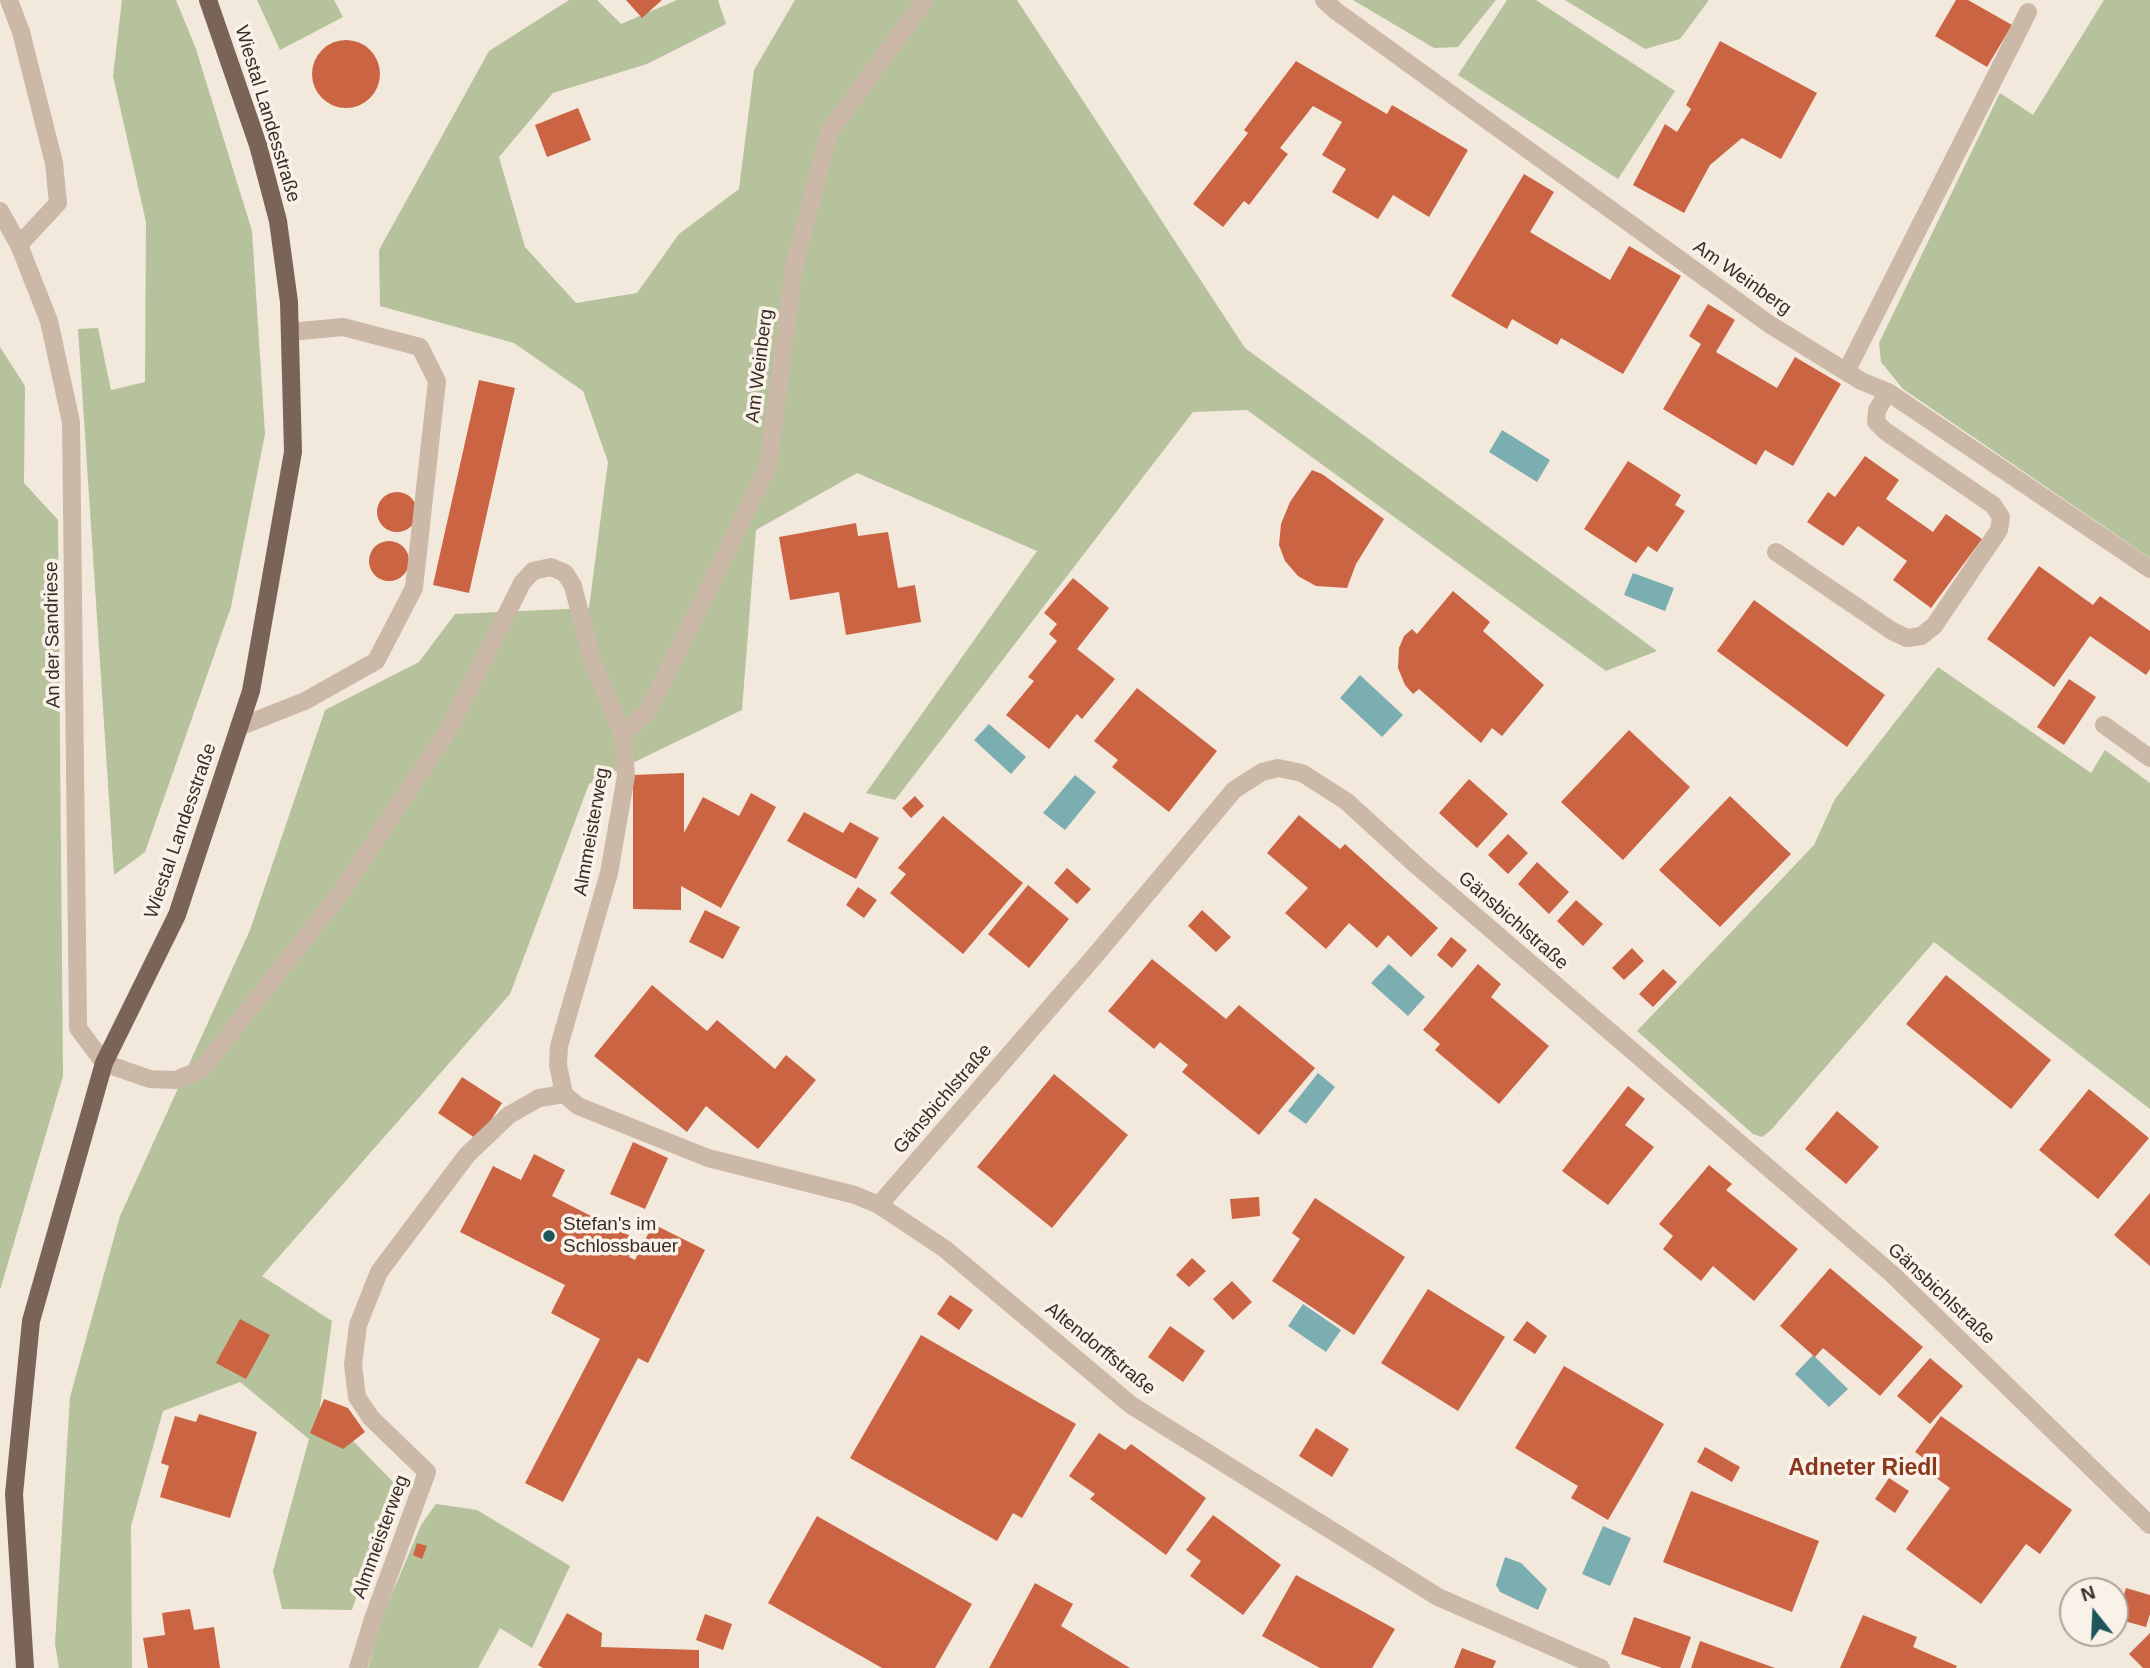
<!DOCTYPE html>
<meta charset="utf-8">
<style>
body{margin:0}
#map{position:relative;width:2150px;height:1668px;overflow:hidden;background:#f3e8dc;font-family:Helvetica,sans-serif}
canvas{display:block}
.north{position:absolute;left:2059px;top:1577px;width:70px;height:70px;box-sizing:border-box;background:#faf2e8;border:2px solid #aca39b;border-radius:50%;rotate:342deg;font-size:19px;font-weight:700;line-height:28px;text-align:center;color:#382d28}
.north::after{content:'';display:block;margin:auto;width:24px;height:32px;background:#1c565b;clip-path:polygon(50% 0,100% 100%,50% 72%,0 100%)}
</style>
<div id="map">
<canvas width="2150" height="1668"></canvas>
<div class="north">N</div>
</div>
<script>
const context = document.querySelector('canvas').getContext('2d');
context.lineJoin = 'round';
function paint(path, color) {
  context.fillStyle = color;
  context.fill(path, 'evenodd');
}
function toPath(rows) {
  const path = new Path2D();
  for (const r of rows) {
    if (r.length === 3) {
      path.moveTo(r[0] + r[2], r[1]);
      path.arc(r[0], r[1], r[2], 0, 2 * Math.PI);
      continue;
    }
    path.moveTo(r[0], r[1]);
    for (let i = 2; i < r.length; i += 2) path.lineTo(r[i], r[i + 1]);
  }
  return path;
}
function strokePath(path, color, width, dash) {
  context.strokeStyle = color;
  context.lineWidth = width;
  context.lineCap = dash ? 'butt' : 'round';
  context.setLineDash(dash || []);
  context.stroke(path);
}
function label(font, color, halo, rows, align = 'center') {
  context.font = font + ' Helvetica,sans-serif';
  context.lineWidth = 7;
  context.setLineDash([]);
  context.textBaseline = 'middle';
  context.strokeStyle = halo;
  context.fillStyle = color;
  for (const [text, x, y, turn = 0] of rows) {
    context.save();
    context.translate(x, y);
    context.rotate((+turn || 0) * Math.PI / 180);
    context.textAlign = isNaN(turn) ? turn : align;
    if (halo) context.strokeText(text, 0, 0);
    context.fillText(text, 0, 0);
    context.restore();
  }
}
const green = toPath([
 [122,0,176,0,196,49,252,231,265,434,231,607,145,852,114,875,78,329,98,328,111,390,145,382,146,222,113,76],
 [257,0,334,0,343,17,280,50],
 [569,0,597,0,621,24,677,0,718,0,726,24,647,64,553,93,499,157,525,247,576,303,637,293,679,234,739,189,754,70,795,0,1017,0,1245,348,1657,651,1606,671,1247,410,1193,412,895,800,866,793,1037,551,857,473,756,530,742,710,589,784,510,994,262,1276,332,1321,320,1407,395,1484,352,1610,282,1609,273,1571,309,1439,240,1382,163,1411,131,1526,132,1668,59,1668,55,1644,70,1397,120,1216,250,930,325,710,419,662,455,614,589,608,608,462,583,391,514,343,380,306,379,250,489,51],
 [1353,0,1496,0,1458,47,1434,48],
 [1507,0,1536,0,1675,91,1618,179,1458,75],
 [1565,0,1709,0,1680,39,1645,49],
 [2104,0,2150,0,2150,558,1903,389,1881,362,1879,343,2000,93,2033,115],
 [0,347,25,386,24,483,58,520,63,1076,0,1290],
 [1938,667,2091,773,2105,750,2150,783,2150,1109,1934,942,1771,1130,1762,1137,1753,1134,1637,1031,1814,845,1835,799],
 [436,1504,477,1510,570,1566,532,1648,500,1628,478,1668,368,1668,381,1620,421,1525]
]);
const water = toPath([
 [1502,430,1550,460,1537,482,1489,452],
 [1633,573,1674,588,1665,611,1624,595],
 [1360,675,1403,715,1382,737,1340,698],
 [989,724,1026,757,1011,774,974,740],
 [1075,775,1096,792,1065,830,1043,813],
 [1389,964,1425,997,1408,1016,1371,983],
 [1318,1073,1335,1087,1306,1124,1288,1111],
 [1303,1304,1341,1330,1326,1352,1288,1326],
 [1813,1355,1848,1389,1829,1407,1795,1374],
 [1603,1526,1631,1538,1610,1586,1582,1574],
 [1505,1557,1521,1563,1547,1589,1538,1610,1500,1592,1496,1585]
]);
const building = toPath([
 [626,0,662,0,642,18],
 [1956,0,1968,0,2012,25,1987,67,1935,36],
 [346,74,34],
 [1720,41,1817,93,1781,159,1742,138,1710,165,1684,213,1633,185,1665,124,1677,132,1691,109,1686,105],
 [1296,61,1387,114,1392,105,1468,150,1429,217,1393,195,1378,219,1332,192,1346,169,1322,155,1342,122,1313,106,1280,148,1288,154,1249,205,1244,201,1223,227,1193,204,1248,133,1244,130],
 [578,108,591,140,547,157,535,125],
 [1524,174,1554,192,1530,232,1610,280,1629,246,1681,276,1623,374,1561,338,1557,345,1512,319,1507,329,1451,296],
 [1708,304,1735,320,1716,352,1777,388,1795,357,1841,384,1793,466,1765,450,1756,465,1663,409,1701,344,1689,336],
 [479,380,515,388,469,593,433,585],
 [1865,456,1899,480,1886,499,1933,532,1946,514,1982,539,1931,608,1893,580,1907,561,1858,526,1843,546,1807,522,1828,492,1835,497],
 [1628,461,1681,495,1675,505,1685,511,1657,552,1648,546,1636,563,1584,529],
 [1312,470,1322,474,1384,519,1356,564,1347,588,1316,586,1298,576,1285,561,1279,545,1281,524,1290,502],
 [397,512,20],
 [856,523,858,536,888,532,898,588,915,585,921,622,846,635,839,592,790,600,779,537],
 [389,561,20],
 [2039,566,2093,605,2100,596,2150,631,2150,669,2146,675,2090,636,2054,687,1987,639],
 [1073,578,1109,608,1077,649,1115,679,1082,719,1077,714,1049,749,1006,715,1034,681,1028,677,1057,641,1049,634,1057,624,1044,613],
 [1453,591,1490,622,1483,631,1544,685,1502,736,1492,728,1481,743,1419,689,1413,694,1405,685,1398,668,1399,648,1404,636,1412,629,1417,634],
 [1754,600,1885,695,1847,747,1717,651],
 [2069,679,2096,697,2064,745,2037,727],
 [1137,688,1217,751,1169,812,1112,767,1118,760,1094,741],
 [1629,730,1690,787,1623,860,1561,802],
 [684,773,684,833,703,797,739,816,751,793,776,807,721,908,681,886,681,910,633,909,633,775],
 [1469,779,1508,814,1477,848,1439,813],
 [915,796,924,806,911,818,902,808],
 [1730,796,1791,854,1720,927,1659,870],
 [804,812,843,833,850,822,879,838,856,879,787,841],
 [1299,815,1340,849,1345,844,1438,928,1411,957,1388,935,1377,948,1349,923,1326,949,1285,913,1308,888,1267,853],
 [943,816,1023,883,963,954,890,893,906,874,898,868],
 [1508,834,1528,853,1508,874,1488,855],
 [1537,862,1569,892,1549,914,1518,884],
 [1067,868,1091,889,1077,904,1054,883],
 [1028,885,1069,919,1029,968,988,934],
 [858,887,877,900,864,918,846,905],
 [1576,900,1603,924,1583,946,1557,921],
 [705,910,740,927,723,959,689,942],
 [1202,910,1231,937,1216,952,1188,926],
 [1451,937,1467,950,1452,968,1437,955],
 [1632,948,1644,961,1624,980,1612,968],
 [1152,959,1226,1019,1239,1005,1315,1068,1259,1135,1182,1072,1188,1065,1160,1042,1154,1049,1108,1011],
 [1478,964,1501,984,1491,997,1549,1046,1499,1104,1435,1050,1440,1044,1423,1030],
 [1663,969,1677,982,1653,1007,1639,994],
 [1946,975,2051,1060,2011,1109,1906,1024],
 [652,985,707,1031,717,1020,775,1069,786,1055,816,1080,758,1149,706,1106,687,1132,594,1056],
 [1054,1074,1128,1135,1052,1228,977,1167],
 [462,1077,502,1103,478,1140,438,1113],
 [1628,1086,1645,1099,1625,1125,1654,1147,1608,1205,1562,1171],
 [2089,1089,2149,1138,2098,1199,2039,1150],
 [1837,1111,1879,1147,1846,1184,1805,1149],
 [633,1142,668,1158,645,1209,610,1194],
 [534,1154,565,1170,552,1196,638,1240,629,1257,635,1260,653,1224,705,1250,648,1363,638,1358,563,1502,525,1483,600,1339,551,1313,565,1285,460,1232,493,1166,521,1180],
 [1709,1165,1732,1184,1726,1190,1798,1249,1754,1301,1713,1266,1701,1281,1663,1249,1673,1236,1659,1224],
 [2150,1193,2150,1266,2114,1235],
 [1259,1197,1260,1216,1232,1219,1230,1199],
 [1315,1198,1405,1257,1354,1335,1272,1281,1300,1239,1292,1233],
 [1192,1258,1206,1271,1189,1287,1176,1275],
 [1830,1268,1923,1347,1880,1396,1823,1348,1815,1357,1780,1326],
 [1232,1281,1252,1302,1233,1320,1213,1299],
 [1428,1289,1505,1337,1458,1411,1381,1363],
 [950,1295,973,1310,959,1330,937,1314],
 [240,1319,270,1335,246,1379,216,1363],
 [1527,1321,1547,1336,1535,1354,1513,1340],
 [1170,1326,1205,1351,1183,1382,1148,1357],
 [921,1335,1076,1424,1022,1518,1013,1513,997,1541,850,1458],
 [1930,1358,1963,1386,1930,1424,1897,1396],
 [1564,1366,1664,1424,1608,1520,1571,1498,1578,1486,1515,1448],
 [324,1399,348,1408,365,1432,343,1449,310,1433],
 [199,1414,257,1432,230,1518,160,1497,169,1466,161,1463,175,1416,196,1422],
 [1941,1416,2072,1510,2040,1554,2026,1544,1981,1604,1906,1549,1950,1488,1921,1467,1926,1460,1915,1452],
 [1316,1428,1349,1449,1332,1477,1299,1456],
 [1099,1433,1125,1450,1131,1444,1206,1498,1166,1555,1090,1499,1095,1494,1069,1476],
 [1705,1447,1740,1467,1732,1482,1697,1462],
 [1889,1478,1909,1491,1895,1513,1875,1499],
 [1691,1491,1819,1541,1792,1612,1663,1562],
 [1213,1515,1281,1565,1243,1615,1190,1576,1201,1561,1186,1550],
 [817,1516,972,1604,935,1668,882,1668,768,1603],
 [417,1543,427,1546,422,1559,413,1555],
 [1296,1575,1395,1629,1372,1668,1320,1668,1262,1636],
 [1035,1583,1073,1604,1061,1626,1130,1668,989,1668],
 [2126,1588,2150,1595,2150,1614,2146,1627,2117,1619],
 [190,1609,194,1630,214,1627,220,1668,148,1668,143,1638,165,1635,162,1613],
 [567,1613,602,1633,601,1647,699,1650,699,1668,543,1668,538,1665],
 [705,1614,732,1624,723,1650,696,1640],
 [1863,1615,1917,1637,1913,1647,1957,1666,1956,1668,1840,1668],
 [1634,1617,1691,1637,1680,1668,1662,1668,1621,1654],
 [2150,1633,2150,1668,2143,1668,2129,1654],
 [1700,1641,1775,1668,1691,1668],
 [1462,1648,1496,1661,1493,1668,1454,1668]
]);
const minor = toPath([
 [9,0,21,32,54,163,58,203,19,245],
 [1324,0,1336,11,1769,324,1861,381,1888,392,2150,569],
 [0,211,19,245,49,321,71,422,78,1028,104,1063,141,1076,150,1079,176,1080,202,1069,339,895,449,729,522,583,533,571,551,567,565,573,573,586,593,663,623,735,626,776,609,873,559,1046,558,1065,564,1094],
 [1846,372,2028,12],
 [1776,552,1892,631,1907,638,1921,636,1934,626,1999,530,2001,517,1993,505,1885,431,1876,422,1877,410,1888,392],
 [2104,725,2150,758],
 [239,727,305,701,376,661,414,588,437,381,420,347,343,327,290,332],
 [623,735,646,713,656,695,768,467,794,267,829,132,925,0],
 [564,1094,578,1106,708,1158,855,1195,879,1205,945,1249,1131,1405,1438,1597,1601,1668],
 [879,1205,1093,958,1234,790,1262,772,1278,768,1302,773,1346,801,1416,865,1892,1274,2150,1525],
 [358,1668,374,1616,427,1472,371,1418,357,1397,353,1365,358,1325,379,1272,467,1155,509,1115,539,1098,564,1094]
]);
const major = toPath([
 [25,1668,14,1494,31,1321,104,1063,177,915,251,691,293,452,289,302,278,221,258,145,208,0]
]);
const markers = [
 [549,1236,7,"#1c565b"]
];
const streetNames = [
 ["Wiestal Landesstraße",267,114,73],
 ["Am Weinberg",1742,278,35],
 ["Am Weinberg",760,366,-83],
 ["An der Sandriese",53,635,-91],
 ["Wiestal Landesstraße",181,831,-71],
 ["Almmeisterweg",592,832,-80],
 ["Gänsbichlstraße",1513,921,41],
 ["Gänsbichlstraße",943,1099,-49],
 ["Gänsbichlstraße",1941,1294,43],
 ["Altendorffstraße",1100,1349,39],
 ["Almmeisterweg",381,1537,-70]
];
const poiNames = [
 ["Stefan's im",563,1225],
 ["Schlossbauer",563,1247]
];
const quarterNames = [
 ["Adneter Riedl",1863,1469]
];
paint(green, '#b5c29b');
paint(water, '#7aaeb1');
paint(building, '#ca6443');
strokePath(minor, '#cbb8a7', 18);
strokePath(major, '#7a6458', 18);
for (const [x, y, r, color] of markers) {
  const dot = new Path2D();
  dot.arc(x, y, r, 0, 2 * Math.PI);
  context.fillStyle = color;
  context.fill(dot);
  strokePath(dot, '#faf2e8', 2.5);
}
label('19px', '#382d28', '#faf2e8', streetNames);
label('19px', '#382d28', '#faf2e8', poiNames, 'left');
label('bold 23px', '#89381e', '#faf2e8', quarterNames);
</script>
